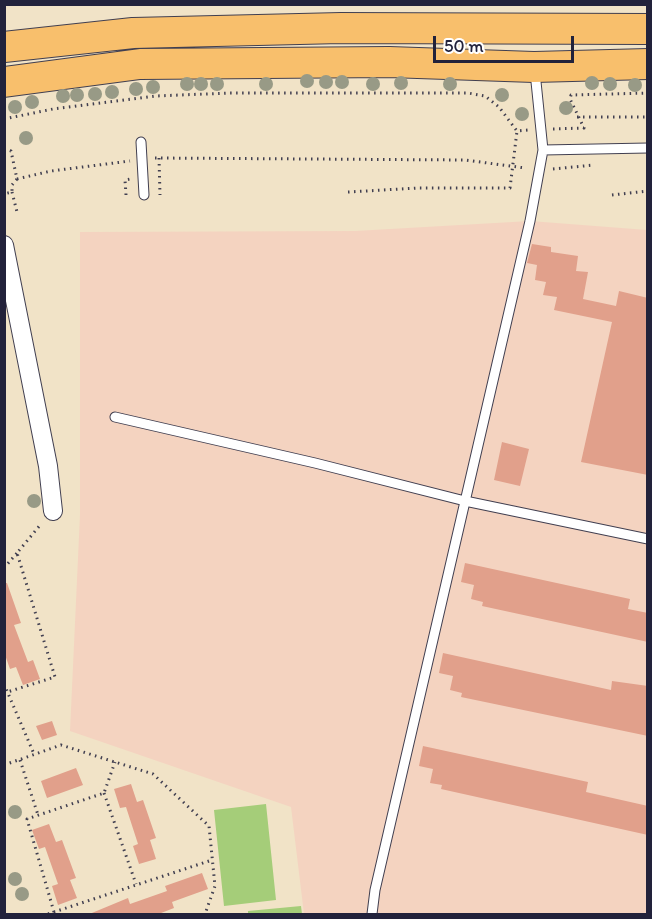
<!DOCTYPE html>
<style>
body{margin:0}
#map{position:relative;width:652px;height:919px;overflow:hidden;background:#f1e3c7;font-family:Itim,sans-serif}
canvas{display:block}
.frame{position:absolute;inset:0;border:6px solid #22223b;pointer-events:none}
.scale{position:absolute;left:433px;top:36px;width:141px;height:27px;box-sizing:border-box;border:3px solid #22223b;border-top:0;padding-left:8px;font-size:18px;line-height:21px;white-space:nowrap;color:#22223b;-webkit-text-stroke:4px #fff;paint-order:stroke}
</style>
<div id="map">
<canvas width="652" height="919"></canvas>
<div class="frame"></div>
<div class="scale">50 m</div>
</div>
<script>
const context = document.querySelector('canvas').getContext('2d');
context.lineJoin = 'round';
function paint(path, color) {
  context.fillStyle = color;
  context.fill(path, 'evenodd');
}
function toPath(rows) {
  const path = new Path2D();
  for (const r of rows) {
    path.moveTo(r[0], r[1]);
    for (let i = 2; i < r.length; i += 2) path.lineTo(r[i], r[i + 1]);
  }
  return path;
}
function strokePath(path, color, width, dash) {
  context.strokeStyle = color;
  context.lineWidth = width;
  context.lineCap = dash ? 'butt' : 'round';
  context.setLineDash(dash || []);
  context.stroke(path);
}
const built = toPath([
 [530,221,647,230,647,914,304,914,291,807,70,731,80,515,80,232,355,231]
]);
const green = toPath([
 [266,804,276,900,224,906,214,810],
 [301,906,302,914,248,914,248,911]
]);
const building = toPath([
 [532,244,551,247,551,252,578,256,576,271,588,272,583,299,616,306,619,291,648,298,648,475,581,462,612,322,554,310,557,297,543,295,546,282,535,280,537,265,527,263],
 [502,442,529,449,520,486,494,480],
 [465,563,630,599,628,609,648,613,648,642,482,606,483,602,471,599,474,585,461,582],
 [4,583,7,583,21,623,14,625,28,662,33,660,40,679,23,685,16,667,10,669,4,652],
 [443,653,611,690,612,681,648,686,648,736,461,697,462,693,450,690,453,676,439,673],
 [52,721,57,735,42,740,36,726],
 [423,746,588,782,586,792,648,806,648,835,441,789,442,785,430,783,433,769,419,766],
 [76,768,83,785,47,798,41,781],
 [131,784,137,802,143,800,156,838,150,840,156,859,139,864,133,846,138,844,126,807,120,808,114,789],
 [49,824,56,842,62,840,76,878,70,880,77,898,58,905,52,886,58,884,45,847,39,849,32,830],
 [202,873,208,889,172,902,174,908,156,915,87,915,128,898,130,904,167,891,165,886]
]);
const path = toPath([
 [577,117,648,117],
 [4,119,53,109,156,96,229,93,468,93,485,96,499,107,517,131,528,130],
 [553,129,584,128,570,99,571,95,648,93],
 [4,149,11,151,17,179,12,185,12,192,4,194],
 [155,158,465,160,525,168],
 [159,158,160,195],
 [553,169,594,165],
 [17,179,51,171,130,161],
 [12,192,17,212],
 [348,192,418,188,510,188,517,131],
 [126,195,125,180,130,179],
 [612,195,648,191],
 [4,568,17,553],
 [4,684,34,754],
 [4,693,55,677,17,553,41,524],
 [20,760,38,815],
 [4,765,61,745,153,774,209,826,215,886,205,914],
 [104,793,136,884],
 [54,912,27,819,104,793,115,762],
 [48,914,212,860]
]);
const service = toPath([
 [535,72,543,150,648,148],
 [141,142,144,195],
 [115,417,315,463,465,501,648,539],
 [372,914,375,890,530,221,543,150]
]);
const minor = toPath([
 [4,245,48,466,53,511]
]);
const trunk = toPath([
 [4,47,133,33,341,28,648,29],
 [4,82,140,64,389,62,534,67,648,64]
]);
const trees = [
 [307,81],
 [326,82],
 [342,82],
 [401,83],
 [592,83],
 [187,84],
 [201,84],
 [217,84],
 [266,84],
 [373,84],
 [450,84],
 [610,84],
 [635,85],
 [153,87],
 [136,89],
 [112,92],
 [95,94],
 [77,95],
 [502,95],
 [63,96],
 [32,102],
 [15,107],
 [566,108],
 [522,114],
 [26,138],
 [34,501],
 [15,812],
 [15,879],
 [22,894]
];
paint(built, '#f4d3c0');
paint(green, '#a5cd79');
paint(building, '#e1a08b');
strokePath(service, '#413f50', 11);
strokePath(minor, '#413f50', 20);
strokePath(trunk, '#413f50', 32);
strokePath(path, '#413f50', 3, [1.5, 4.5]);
strokePath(service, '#fff', 9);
strokePath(minor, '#fff', 18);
strokePath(trunk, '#f8bf6c', 30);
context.fillStyle = '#989a86';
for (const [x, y] of trees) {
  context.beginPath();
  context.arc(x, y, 7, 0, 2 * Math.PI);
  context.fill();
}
</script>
